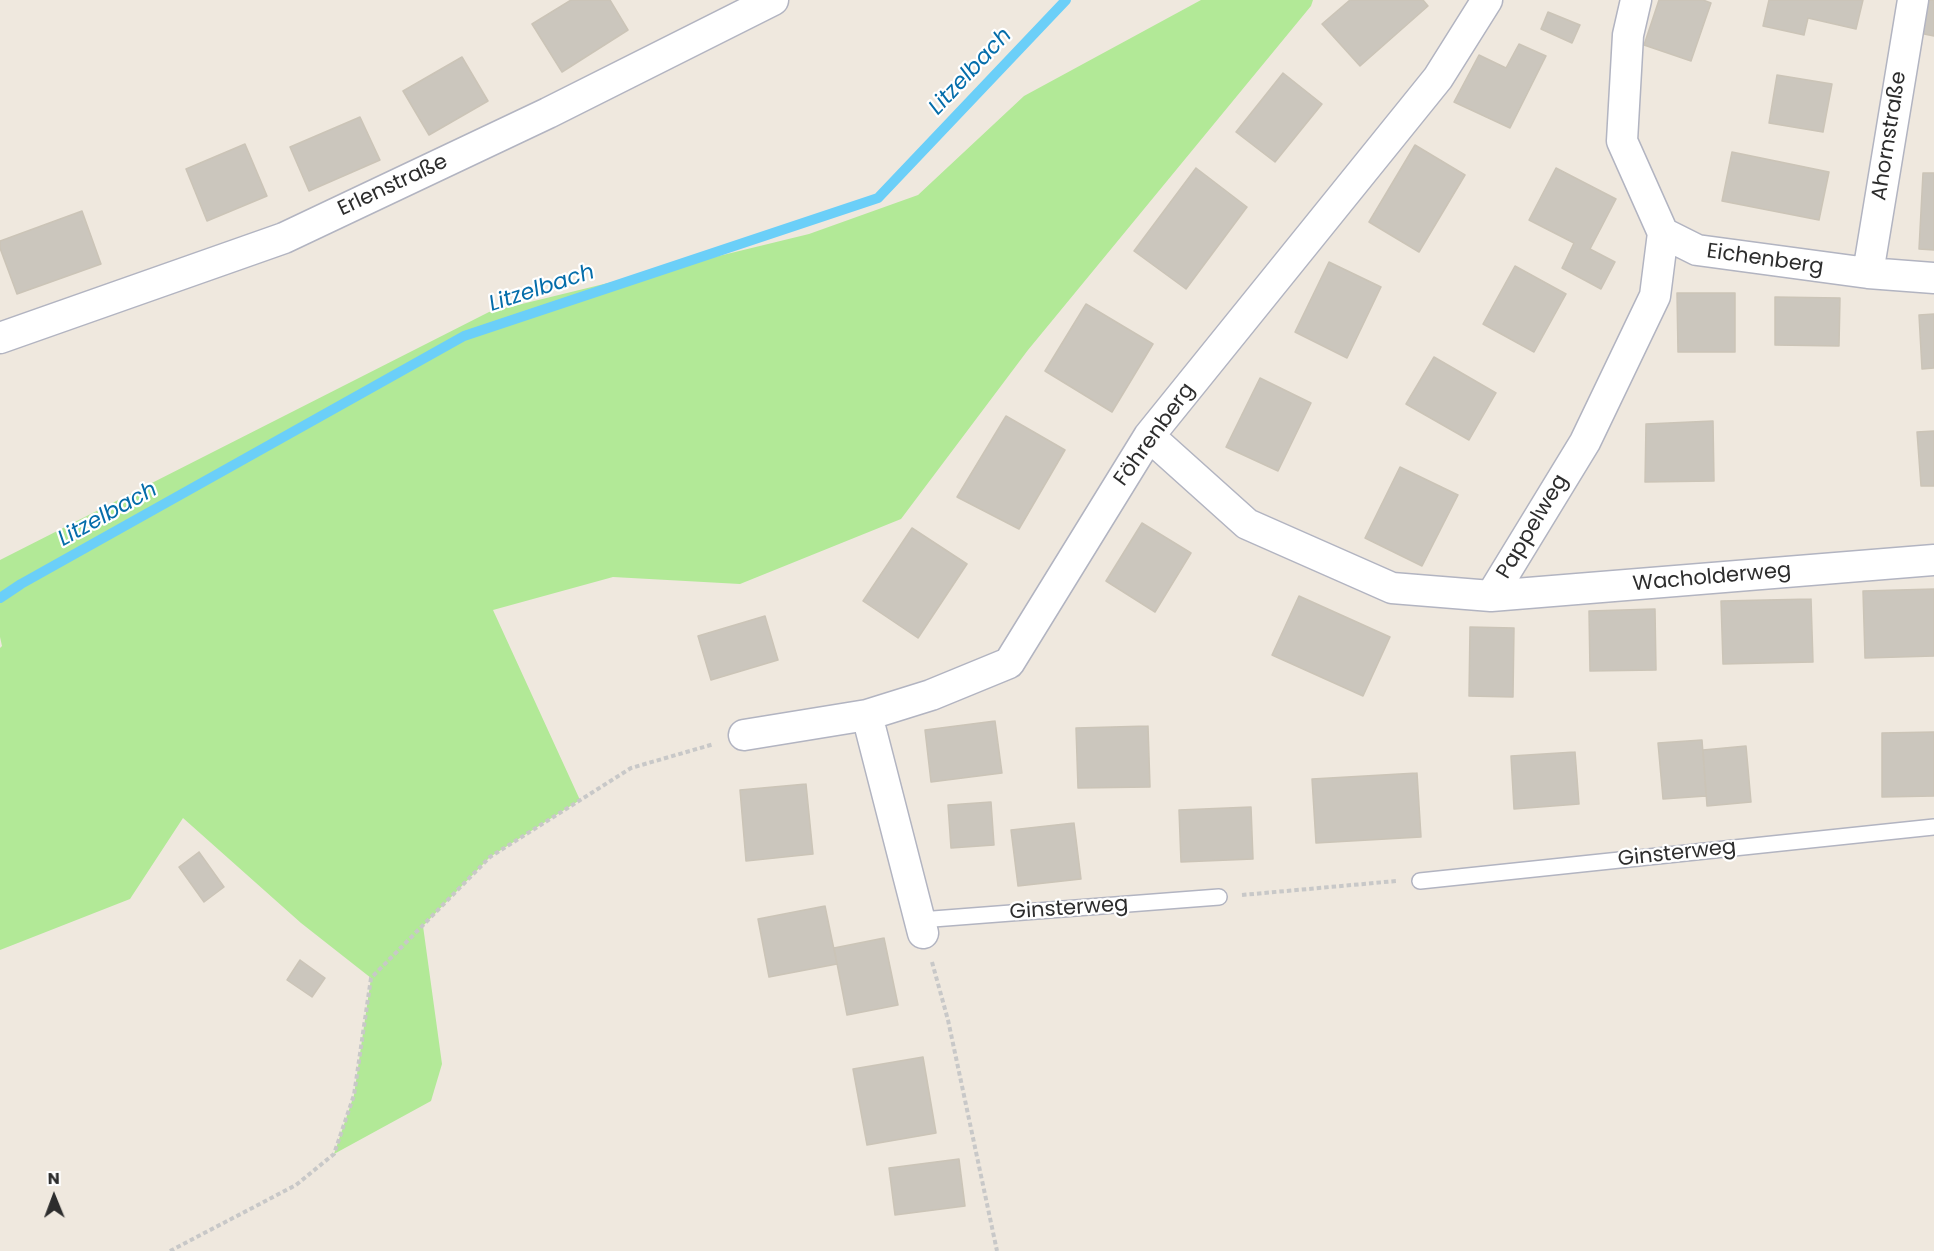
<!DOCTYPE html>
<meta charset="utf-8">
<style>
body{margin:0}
#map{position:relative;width:1934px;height:1251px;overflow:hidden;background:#efe8de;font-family:Poppins,sans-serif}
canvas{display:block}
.north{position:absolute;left:24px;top:1167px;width:60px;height:60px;-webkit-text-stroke:4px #fff;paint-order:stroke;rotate:359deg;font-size:16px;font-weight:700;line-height:24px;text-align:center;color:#2d2d2d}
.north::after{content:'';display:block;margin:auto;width:21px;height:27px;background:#2d2d2d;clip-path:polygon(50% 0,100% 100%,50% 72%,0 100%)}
</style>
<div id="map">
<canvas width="1934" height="1251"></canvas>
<div class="north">N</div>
</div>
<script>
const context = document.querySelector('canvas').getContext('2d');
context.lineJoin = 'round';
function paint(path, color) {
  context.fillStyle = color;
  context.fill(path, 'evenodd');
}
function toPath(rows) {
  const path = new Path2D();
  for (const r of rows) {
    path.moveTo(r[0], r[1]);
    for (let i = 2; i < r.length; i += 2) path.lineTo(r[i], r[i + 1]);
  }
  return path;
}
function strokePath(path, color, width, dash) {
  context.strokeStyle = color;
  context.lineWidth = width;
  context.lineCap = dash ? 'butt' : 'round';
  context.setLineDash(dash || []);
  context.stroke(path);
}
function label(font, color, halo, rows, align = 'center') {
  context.font = font + ' Poppins,sans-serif';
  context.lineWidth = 4.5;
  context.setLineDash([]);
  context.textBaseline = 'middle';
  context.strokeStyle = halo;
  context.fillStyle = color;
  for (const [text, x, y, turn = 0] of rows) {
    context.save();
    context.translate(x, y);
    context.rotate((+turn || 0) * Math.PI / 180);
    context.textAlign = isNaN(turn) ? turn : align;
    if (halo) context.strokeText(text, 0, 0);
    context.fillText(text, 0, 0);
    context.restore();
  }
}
const green = toPath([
 [1201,0,1313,0,1311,6,1028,350,901,519,740,584,613,577,493,610,580,800,490,857,423,926,442,1064,431,1101,334,1154,354,1095,371,978,301,923,183,818,130,899,0,950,0,648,2,646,0,637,0,560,489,312,809,234,918,195,1024,96]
]);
const stream = toPath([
 [0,598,21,584,464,336,878,198,1066,0]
]);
const building = toPath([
 [571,0,610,0,628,30,562,72,532,24,571,0],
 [1350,0,1423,0,1428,6,1360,66,1322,24,1350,0],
 [1659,0,1703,0,1711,3,1691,61,1644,45,1659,0],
 [1769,0,1863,0,1856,29,1808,18,1804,35,1763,26,1769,0],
 [1926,0,1934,0,1934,36,1919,33,1926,0],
 [1548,12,1580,25,1572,43,1541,29,1548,12],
 [1519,44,1546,56,1510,128,1454,102,1479,55,1506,68,1519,44],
 [462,57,488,101,429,135,403,91,462,57],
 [1283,73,1322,104,1275,162,1236,132,1283,73],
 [1777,75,1832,84,1823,132,1769,123,1777,75],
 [360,117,380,160,309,191,290,147,360,117],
 [245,144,267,196,207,221,186,169,245,144],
 [1415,145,1465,175,1419,252,1369,222,1415,145],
 [1732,152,1829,172,1819,220,1722,201,1732,152],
 [1196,168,1247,207,1186,289,1134,251,1196,168],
 [1556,168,1616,199,1590,249,1615,262,1601,289,1562,268,1574,243,1529,220,1556,168],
 [1923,173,1934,173,1934,250,1919,249,1923,173],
 [82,211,101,264,17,294,0,248,0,241,82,211],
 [1329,262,1381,287,1347,358,1295,332,1329,262],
 [1515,266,1566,294,1534,352,1483,324,1515,266],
 [1677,293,1735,293,1735,352,1678,352,1677,293],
 [1775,297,1840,298,1839,346,1775,345,1775,297],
 [1086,304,1153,344,1112,412,1045,371,1086,304],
 [1934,314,1934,368,1922,369,1919,315,1934,314],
 [1434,357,1496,393,1469,440,1406,404,1434,357],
 [1260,378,1311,403,1278,471,1226,447,1260,378],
 [1006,416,1065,450,1019,529,957,497,1006,416],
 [1713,421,1714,481,1645,482,1646,424,1713,421],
 [1934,431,1934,486,1921,486,1917,432,1934,431],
 [1400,467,1458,495,1422,566,1365,538,1400,467],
 [1142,523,1191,553,1155,612,1106,581,1142,523],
 [912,528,967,564,918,638,863,601,912,528],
 [1934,589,1934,656,1865,658,1863,591,1934,589],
 [1299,596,1390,637,1363,696,1272,655,1299,596],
 [1811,599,1813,662,1723,664,1721,601,1811,599],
 [1655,609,1656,670,1590,671,1589,611,1655,609],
 [765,616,778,660,711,680,698,636,765,616],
 [1470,627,1514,628,1513,697,1469,696,1470,627],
 [995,721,1002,773,931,782,925,730,995,721],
 [1148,726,1150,787,1078,788,1076,728,1148,726],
 [1934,732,1934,796,1882,797,1882,733,1934,732],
 [1702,740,1706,796,1663,799,1658,743,1702,740],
 [1746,746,1751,802,1707,806,1703,750,1746,746],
 [1575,752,1579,804,1514,809,1511,756,1575,752],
 [1417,773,1421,837,1316,843,1312,779,1417,773],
 [806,784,813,854,746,861,740,790,806,784],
 [991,802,994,845,951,848,948,805,991,802],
 [1251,807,1253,859,1181,862,1179,810,1251,807],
 [1074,823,1081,879,1018,886,1011,830,1074,823],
 [199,852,224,887,204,902,179,867,199,852],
 [825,906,837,964,769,977,758,919,825,906],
 [884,938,898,1005,847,1015,834,948,884,938],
 [300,960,325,978,312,997,287,980,300,960],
 [923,1057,936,1133,867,1145,853,1069,923,1057],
 [959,1159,965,1206,895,1215,889,1168,959,1159]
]);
const path = toPath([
 [1242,895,1396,881],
 [932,962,948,1020,997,1251],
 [170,1251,296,1185,334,1154,354,1095,371,978,490,857,631,768,714,744]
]);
const lane = toPath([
 [1420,881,1934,827],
 [920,920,1219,897]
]);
const street = toPath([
 [1636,0,1628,35,1622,141,1663,233,1697,250,1868,273,1934,278],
 [1868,273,1913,0],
 [0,338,284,238,548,113,773,0],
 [1149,436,1247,524,1392,588,1491,596,1585,442,1655,296,1663,233],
 [1491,596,1934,560],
 [867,715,923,933],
 [744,735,867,715,931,695,1009,663,1149,436,1438,78,1487,0]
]);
const streetNames = [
 ["Ahornstraße",1890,136,-81],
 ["Erlenstraße",393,186,-25],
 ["Eichenberg",1765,260,8],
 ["Föhrenberg",1155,435,-54],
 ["Pappelweg",1533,527,-59],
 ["Wacholderweg",1712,578,-5],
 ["Ginsterweg",1677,854,-6],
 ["Ginsterweg",1069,909,-4]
];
const waterNames = [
 ["Litzelbach",971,72,-47],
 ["Litzelbach",542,289,-18],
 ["Litzelbach",108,515,-29]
];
paint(green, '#b2e997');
strokePath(stream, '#6bcff8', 10);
paint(building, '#cbc6bd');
strokePath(building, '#cbc4b7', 1.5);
strokePath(lane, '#b2b4c1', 18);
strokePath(street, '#b2b4c1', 33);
strokePath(path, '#c8c8c8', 4, [4.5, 3]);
strokePath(lane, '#fff', 15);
strokePath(street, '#fff', 30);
label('21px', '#2d2d2d', '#fff', streetNames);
label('italic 22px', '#046daa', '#fff', waterNames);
</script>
